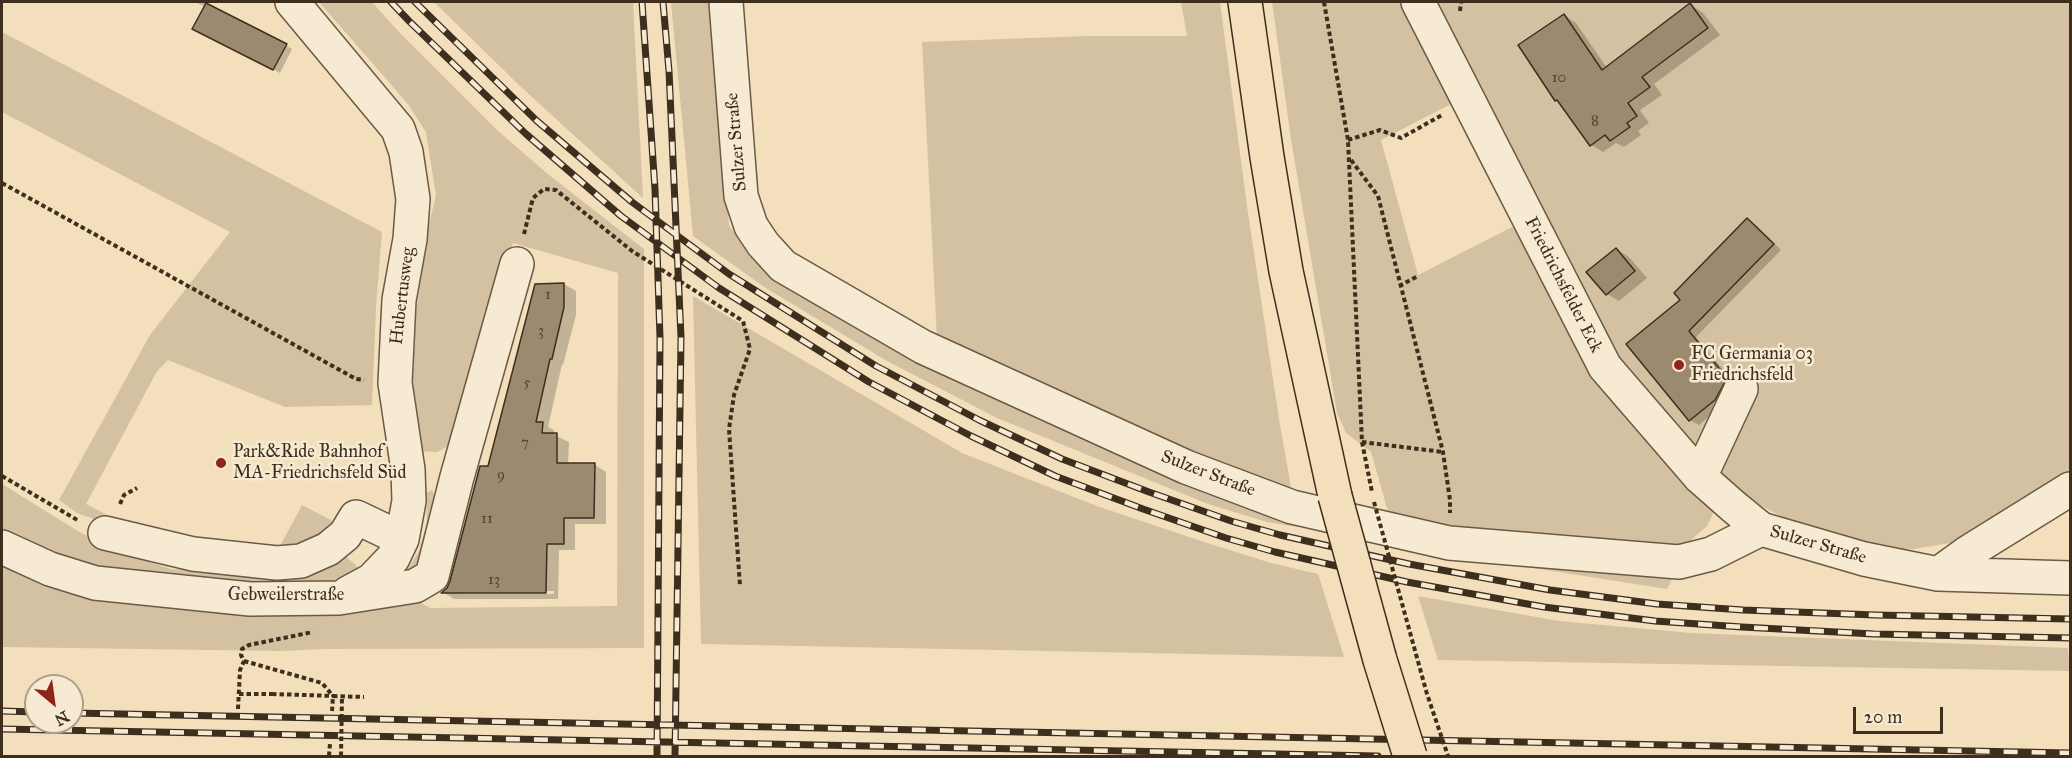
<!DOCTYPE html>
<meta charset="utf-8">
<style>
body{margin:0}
#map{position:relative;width:2072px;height:758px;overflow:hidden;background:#f3dfbc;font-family:"IM FELL Great Primer",serif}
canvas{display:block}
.frame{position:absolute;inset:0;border:3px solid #3d2e1e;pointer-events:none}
.north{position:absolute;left:24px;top:674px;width:60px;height:60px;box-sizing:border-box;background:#f7ead3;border:2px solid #ad9f8b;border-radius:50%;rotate:151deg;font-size:16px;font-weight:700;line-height:24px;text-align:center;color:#3d2e1e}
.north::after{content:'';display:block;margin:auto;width:21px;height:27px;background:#8f2418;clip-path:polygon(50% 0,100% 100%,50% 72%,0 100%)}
.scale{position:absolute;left:1853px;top:707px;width:90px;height:27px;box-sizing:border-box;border:3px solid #3d2e1e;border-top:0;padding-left:8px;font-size:18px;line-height:21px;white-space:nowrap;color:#3d2e1e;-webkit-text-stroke:4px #f7ead3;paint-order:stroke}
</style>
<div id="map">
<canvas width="2072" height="758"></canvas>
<div class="frame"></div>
<div class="north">N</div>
<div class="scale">20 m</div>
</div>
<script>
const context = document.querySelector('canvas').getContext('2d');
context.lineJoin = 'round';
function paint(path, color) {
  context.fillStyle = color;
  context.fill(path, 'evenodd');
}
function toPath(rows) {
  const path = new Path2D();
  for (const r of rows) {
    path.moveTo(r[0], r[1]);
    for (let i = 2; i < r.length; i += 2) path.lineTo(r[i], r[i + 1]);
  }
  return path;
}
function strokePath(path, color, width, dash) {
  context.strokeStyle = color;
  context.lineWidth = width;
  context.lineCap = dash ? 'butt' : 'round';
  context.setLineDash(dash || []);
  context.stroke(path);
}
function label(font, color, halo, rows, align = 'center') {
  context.font = font + ' "IM FELL Great Primer",serif';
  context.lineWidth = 5;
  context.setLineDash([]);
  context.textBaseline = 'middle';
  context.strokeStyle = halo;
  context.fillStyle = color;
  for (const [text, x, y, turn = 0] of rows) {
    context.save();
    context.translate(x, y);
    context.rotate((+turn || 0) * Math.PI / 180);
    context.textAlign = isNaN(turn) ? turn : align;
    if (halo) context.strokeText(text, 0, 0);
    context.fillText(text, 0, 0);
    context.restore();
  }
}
const green = toPath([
 [319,2,372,2,398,31,497,130,549,175,644,249,644,648,326,649,280,651,2,647,2,484,81,533,140,559,171,569,289,578,323,569,344,555,358,567,430,608,617,606,618,273,513,243,452,444,437,452,417,451,413,378,416,312,429,224,436,195,426,132,408,104],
 [434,2,633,2,643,198,522,88],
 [671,2,714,2,729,226,746,247,1002,395,1056,389,999,373,937,339,922,42,1087,36,1187,36,1181,2,1220,2,1247,206,1279,419,1298,527,1267,522,1208,504,997,418,887,361,764,287,693,236],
 [1272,2,2070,2,2070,474,2013,515,1951,543,1894,552,1815,536,1752,500,1728,484,1707,526,1690,541,1667,589,1457,556,1397,543,1371,452,1346,433,1337,413,1291,139],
 [1457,101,1516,225,1418,275,1381,140],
 [2,32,382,232,376,307,372,405,285,407,168,360,157,371,86,504,107,515,102,522,77,513,59,500,150,335,230,232,2,112],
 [693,296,962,453,1097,506,1204,542,1271,563,1318,574,1344,657,701,644],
 [432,490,436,498,426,559,405,574,419,551,427,523,426,493],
 [302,505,331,520,333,525,303,547,279,548],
 [1418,596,1559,621,1691,633,2068,648,2070,671,1438,660]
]);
const shadow = toPath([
 [195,2,208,2,207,5,292,49,280,73,200,32,206,7],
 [1691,5,1703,13,1720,35,1654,84,1662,95,1640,110,1649,123,1638,131,1641,135,1624,147,1616,143,1603,152,1591,145,1561,103,1556,100,1564,15,1576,23,1607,68],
 [1747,220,1756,225,1781,250,1696,337,1735,384,1724,404,1699,425,1690,420,1683,300],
 [1616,249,1629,257,1647,278,1619,301,1607,294],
 [564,284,576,291,576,315,563,365,562,364,548,427,554,430,554,435,569,442,568,465,595,465,606,472,606,524,575,524,575,550,559,550,558,599,454,599,443,592,448,589,489,468],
 [459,591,554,591,554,594,459,594]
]);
const building = toPath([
 [206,3,287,44,273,70,192,29,206,3],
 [1690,3,1708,28,1642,77,1650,87,1628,103,1637,116,1627,123,1630,127,1610,141,1605,135,1590,146,1557,100,1555,101,1518,45,1564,14,1602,70,1690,3],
 [1747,218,1774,244,1689,331,1727,378,1715,400,1689,421,1626,344,1680,300,1674,293,1747,218],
 [1616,248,1635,271,1606,295,1586,272,1616,248],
 [564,283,564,307,552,359,550,359,536,422,543,422,542,433,557,433,557,463,595,463,594,518,564,518,564,544,547,544,546,593,441,593,447,588,450,581,480,466,488,466,535,284,564,283]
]);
const path = toPath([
 [1324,2,1348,140,1362,442,1372,492],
 [1460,11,1461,2],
 [1348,140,1380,130,1401,138,1442,115],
 [1351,160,1378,196,1443,452,1450,500,1450,513],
 [2,183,356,379,364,380],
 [524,234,533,198,544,189,556,190,632,251,743,321,750,349,734,395,729,429,740,586],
 [1399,286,1418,276],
 [1362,442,1443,452],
 [2,476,79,521],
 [120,504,124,495,137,488],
 [244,661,322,683,333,696],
 [239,694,272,694],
 [238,709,240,670,244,661,241,655,242,649,249,645,313,632],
 [332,711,333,696,364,697],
 [329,756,330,743]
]);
const minor = toPath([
 [292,2,398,129,406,152,413,199,410,239,399,300,395,383,408,470,409,501,402,539,393,558,372,580,348,593],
 [726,2,741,196,751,226,763,244,783,266,923,347,1186,467,1292,507,1449,543,1679,562,1711,554,1761,529],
 [1418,2,1605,367,1700,477,1734,507,1761,529,1864,559,1938,574,2070,578],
 [1700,477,1741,389],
 [105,533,193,554,277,563,301,561,328,549,345,535,356,517,402,539],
 [2,547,50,569,95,583,250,599,339,598,415,586,432,576,457,477,517,264],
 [1938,574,1967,553,2070,489]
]);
const major = toPath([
 [1245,2,1267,157,1286,271,1335,496]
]);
const rail = toPath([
 [391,2,409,21,526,134,621,216,719,288,869,382,971,436,1055,476,1143,509,1226,538,1275,552,1407,582,1544,607,1655,621,1742,627,1874,634,2070,638],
 [415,2,537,121,632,202,729,274,876,366,979,420,1062,459,1149,492,1231,521,1280,535,1409,564,1550,590,1657,604,1743,610,1875,615,2070,619],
 [642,2,655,189,660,338,657,756],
 [663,2,669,71,681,337,675,756],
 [2,711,36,712],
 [72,713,2070,753],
 [2,729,1378,756]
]);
const pathBridge = toPath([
 [1374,502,1427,694,1448,756],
 [272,694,335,696],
 [341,756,342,696]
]);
const majorBridge = toPath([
 [1335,496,1380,660,1410,756]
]);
const markers = [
 [1679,365,6,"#8f2418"],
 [221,463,6,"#8f2418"]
];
const numberNames = [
 ["10",1559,78],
 ["8",1595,121],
 ["1",548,295],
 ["3",541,331],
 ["5",527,383],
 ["7",525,443],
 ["9",501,475],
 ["11",487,519],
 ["13",494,580]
];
const streetNames = [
 ["Sulzer Straße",737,142,-95],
 ["Friedrichsfelder Eck",1563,285,63],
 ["Hubertusweg",403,296,-83],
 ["Sulzer Straße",1208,474,21],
 ["Sulzer Straße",1818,545,16],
 ["Gebweilerstraße",286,596]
];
const poiNames = [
 ["FC Germania 03",1691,355],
 ["Friedrichsfeld",1691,376],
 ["Park&Ride Bahnhof",233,453],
 ["MA-Friedrichsfeld Süd",233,474]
];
paint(green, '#d4c1a1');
paint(shadow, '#0003');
paint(building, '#9c8a70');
strokePath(building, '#3d2e1e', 1.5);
strokePath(minor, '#6a5a46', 36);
strokePath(major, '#3d2e1e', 36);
strokePath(path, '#3d2e1e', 4, [4.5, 3]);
strokePath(minor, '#f7ead3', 33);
strokePath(major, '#f3dfbc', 33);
strokePath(rail, '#3d2e1e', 7);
strokePath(rail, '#f7ead3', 4.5, [14]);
strokePath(majorBridge, '#3d2e1e', 36, []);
strokePath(pathBridge, '#3d2e1e', 4, [4.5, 3]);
strokePath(majorBridge, '#f3dfbc', 33);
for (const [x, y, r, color] of markers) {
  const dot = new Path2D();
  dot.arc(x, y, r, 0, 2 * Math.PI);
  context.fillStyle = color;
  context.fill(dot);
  strokePath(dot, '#f7ead3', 2);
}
label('15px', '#554532', null, numberNames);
label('18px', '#3d2e1e', '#f7ead3', streetNames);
label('18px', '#3d2e1e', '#f7ead3', poiNames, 'left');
</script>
